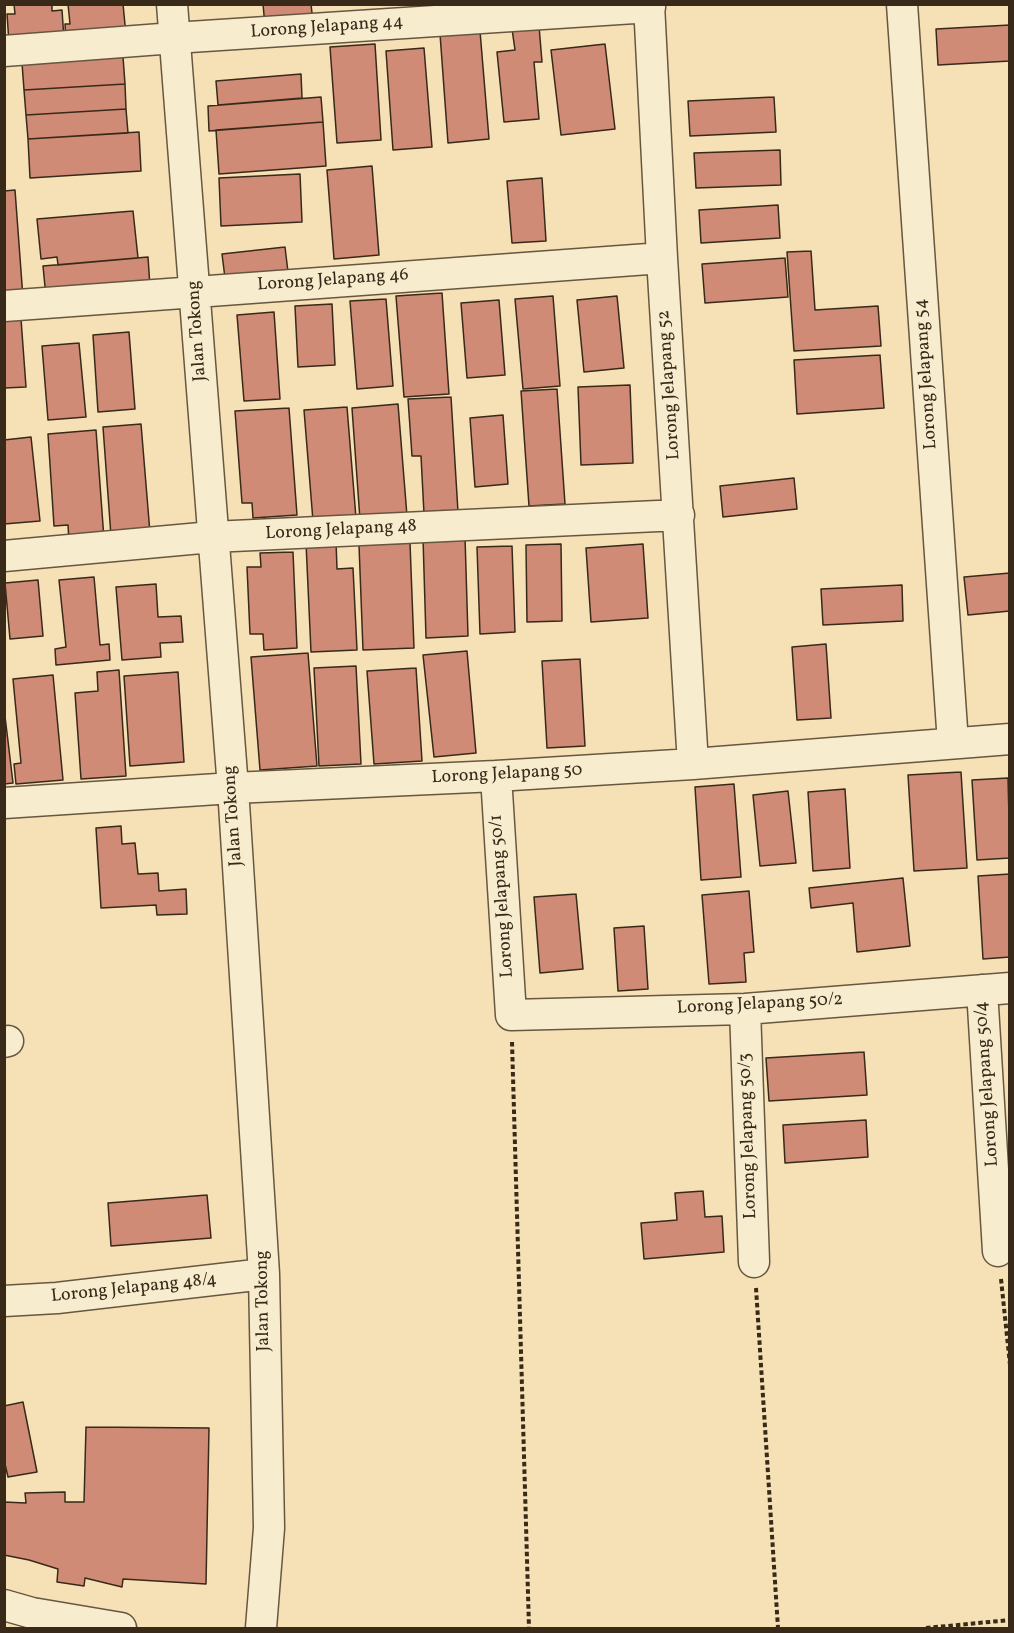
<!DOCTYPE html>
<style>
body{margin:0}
#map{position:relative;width:1014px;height:1633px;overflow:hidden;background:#f5e1b5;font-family:Vollkorn,serif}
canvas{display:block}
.frame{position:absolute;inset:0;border:6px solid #382919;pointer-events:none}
</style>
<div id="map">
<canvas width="1014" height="1633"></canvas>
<div class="frame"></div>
</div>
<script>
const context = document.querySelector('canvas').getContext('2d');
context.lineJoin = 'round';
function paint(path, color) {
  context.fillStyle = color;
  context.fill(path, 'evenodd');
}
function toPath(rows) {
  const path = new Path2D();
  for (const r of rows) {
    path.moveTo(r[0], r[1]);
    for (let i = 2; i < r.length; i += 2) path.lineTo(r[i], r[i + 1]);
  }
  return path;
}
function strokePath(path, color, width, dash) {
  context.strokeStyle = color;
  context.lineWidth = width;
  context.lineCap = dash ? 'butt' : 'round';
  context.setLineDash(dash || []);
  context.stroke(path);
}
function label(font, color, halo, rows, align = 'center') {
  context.font = font + ' Vollkorn,serif';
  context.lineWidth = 5;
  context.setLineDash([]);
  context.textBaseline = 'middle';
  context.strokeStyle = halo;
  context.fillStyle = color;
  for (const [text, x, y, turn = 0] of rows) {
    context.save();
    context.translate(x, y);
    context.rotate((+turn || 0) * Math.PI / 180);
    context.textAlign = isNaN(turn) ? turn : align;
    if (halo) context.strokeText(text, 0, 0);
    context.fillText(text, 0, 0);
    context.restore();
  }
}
const building = toPath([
 [14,4,52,4,52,11,62,10,64,39,9,43,7,14,15,14,14,4],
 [68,4,123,4,126,35,66,40,65,24,70,24,68,4],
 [263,4,311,4,313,22,265,26,263,4],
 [1010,25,1010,61,938,65,936,29,1010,25],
 [539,26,542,62,534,62,539,119,504,122,497,52,515,50,512,29,539,26],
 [480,31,489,139,448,143,440,34,480,31],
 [375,44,381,140,337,143,330,47,375,44],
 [605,44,615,129,561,135,551,50,605,44],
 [424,48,432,147,393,150,386,51,424,48],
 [123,57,125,84,24,90,22,63,123,57],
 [301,74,302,98,218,105,216,81,301,74],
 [125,84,126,109,26,115,24,90,125,84],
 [321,97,323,122,209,131,208,106,321,97],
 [774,97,776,132,690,136,688,101,774,97],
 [126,109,128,133,28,139,26,115,126,109],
 [323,122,326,166,219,174,216,130,323,122],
 [139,132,141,171,30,178,28,139,139,132],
 [780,150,781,185,696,188,694,153,780,150],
 [372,166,379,255,334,259,327,170,372,166],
 [300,174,302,222,221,226,219,178,300,174],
 [542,178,546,241,512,243,507,181,542,178],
 [15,190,23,298,4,299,4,191,15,190],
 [778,205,780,238,701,243,699,210,778,205],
 [133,211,138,258,58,265,57,257,41,259,37,219,133,211],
 [285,247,288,272,225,278,222,254,285,247],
 [811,251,815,310,878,306,881,346,794,351,787,252,811,251],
 [148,257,150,287,46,297,43,266,148,257],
 [785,258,788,297,705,303,702,264,785,258],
 [442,293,449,394,404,397,396,296,442,293],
 [553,296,560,386,523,389,515,299,553,296],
 [617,296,624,368,584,372,577,300,617,296],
 [386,299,393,386,357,389,350,301,386,299],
 [499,300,505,375,467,378,461,303,499,300],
 [332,304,335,365,298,367,295,306,332,304],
 [274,312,280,399,244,401,237,315,274,312],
 [21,319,26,387,4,388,4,320,21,319],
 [129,332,135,409,98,412,93,335,129,332],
 [79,343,86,417,48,420,42,346,79,343],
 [880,355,884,408,797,414,794,360,880,355],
 [630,385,633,463,581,465,578,387,630,385],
 [557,389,565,504,529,506,521,391,557,389],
 [451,397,458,512,424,514,421,456,412,456,408,399,451,397],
 [398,404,407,516,360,520,352,408,398,404],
 [347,407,356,518,313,521,304,410,347,407],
 [289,408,297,515,253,518,252,503,242,503,235,411,289,408],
 [503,415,508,484,475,487,470,418,503,415],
 [141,424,150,533,111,536,103,427,141,424],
 [96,430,104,539,69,541,68,525,54,526,48,434,96,430],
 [31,437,40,521,4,524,4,440,31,437],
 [794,478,797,509,723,517,720,486,794,478],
 [465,537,468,636,426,638,423,538,465,537],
 [336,541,337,569,353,568,357,650,311,652,306,543,336,541],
 [410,543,414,648,363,650,359,545,410,543],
 [561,544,562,621,527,622,526,545,561,544],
 [643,544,648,618,591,622,586,548,643,544],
 [512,546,515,632,480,634,477,547,512,546],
 [293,552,297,648,264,650,263,634,250,634,247,567,261,567,260,553,293,552],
 [1010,573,1010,611,968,615,964,577,1010,573],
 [94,577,100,645,109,644,110,660,56,665,55,649,66,647,59,580,94,577],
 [38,580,43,636,10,639,5,583,38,580],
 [156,584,158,617,181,616,183,642,160,643,161,657,122,660,116,587,156,584],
 [902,585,903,621,823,625,821,589,902,585],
 [826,644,831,718,797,720,792,647,826,644],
 [467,651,476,753,434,757,423,655,467,651],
 [308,653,317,766,260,770,251,657,308,653],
 [580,659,585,746,547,748,542,661,580,659],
 [356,666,361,764,319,766,314,668,356,666],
 [416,668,422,761,374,764,367,671,416,668],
 [119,670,126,776,81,779,75,693,98,691,97,672,119,670],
 [178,672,184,762,130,766,124,676,178,672],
 [53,675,63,780,16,784,14,764,21,763,13,679,53,675],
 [4,708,13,783,4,784,4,708],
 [961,772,967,868,914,871,908,775,961,772],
 [1008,778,1010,858,977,860,972,780,1008,778],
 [734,784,741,877,701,880,695,787,734,784],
 [845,789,850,868,813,871,808,792,845,789],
 [788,791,796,863,760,866,753,795,788,791],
 [121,826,122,844,135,843,138,874,158,873,159,891,186,889,187,914,157,915,156,905,101,908,96,828,121,826],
 [1010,874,1010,957,983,959,978,876,1010,874],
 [903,878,910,946,857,952,853,903,811,908,809,888,903,878],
 [749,891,754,952,744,953,746,982,709,984,702,895,749,891],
 [576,894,583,969,540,973,534,897,576,894],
 [644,926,648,989,618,991,614,928,644,926],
 [864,1052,867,1095,769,1101,766,1058,864,1052],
 [866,1120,868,1157,785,1163,783,1125,866,1120],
 [703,1191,705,1217,722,1216,724,1252,644,1259,641,1223,677,1220,675,1193,703,1191],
 [207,1195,211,1238,111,1246,108,1203,207,1195],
 [23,1402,37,1472,8,1477,4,1460,4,1406,23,1402],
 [86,1427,209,1428,206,1584,123,1579,122,1587,85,1578,84,1586,57,1582,58,1569,29,1560,4,1555,4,1502,26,1503,25,1493,65,1492,65,1502,84,1502,86,1427]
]);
const path = toPath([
 [512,1042,529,1628],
 [1001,1279,1010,1365],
 [756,1288,778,1628],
 [926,1628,1010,1620]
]);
const minor = toPath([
 [172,4,233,788,264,1274,269,1528,261,1628],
 [649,4,662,258,693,764],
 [902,4,953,743],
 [4,51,174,38,650,7],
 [4,306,662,258],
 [4,556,212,537,679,515],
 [496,776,511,1015,745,1009,1010,988],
 [4,803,233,788,496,776,693,764,1010,739],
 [982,990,998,1251],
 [745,1009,754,1262],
 [4,1042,8,1041],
 [4,1301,57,1298,264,1274],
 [4,1605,32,1613,121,1628]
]);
const streetNames = [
 ["Lorong Jelapang 44",327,28,-4],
 ["Lorong Jelapang 46",333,281,-4],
 ["Jalan Tokong",198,331,-94],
 ["Lorong Jelapang 54",927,374,-94],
 ["Lorong Jelapang 52",670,385,-94],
 ["Lorong Jelapang 48",341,531,-3],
 ["Lorong Jelapang 50",507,775,-3],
 ["Jalan Tokong",234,816,-94],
 ["Lorong Jelapang 50/1",503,896,-94],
 ["Lorong Jelapang 50/2",760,1005,-3],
 ["Lorong Jelapang 50/4",988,1084,-94],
 ["Lorong Jelapang 50/3",749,1136,-92],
 ["Lorong Jelapang 48/4",134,1289,-6],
 ["Jalan Tokong",264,1301,-91]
];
paint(building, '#d08b77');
strokePath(building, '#382919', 1.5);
strokePath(minor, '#675740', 33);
strokePath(path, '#382919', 4, [4.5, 3]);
strokePath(minor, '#f8eccf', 30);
label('18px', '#382919', '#f8eccf', streetNames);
</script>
